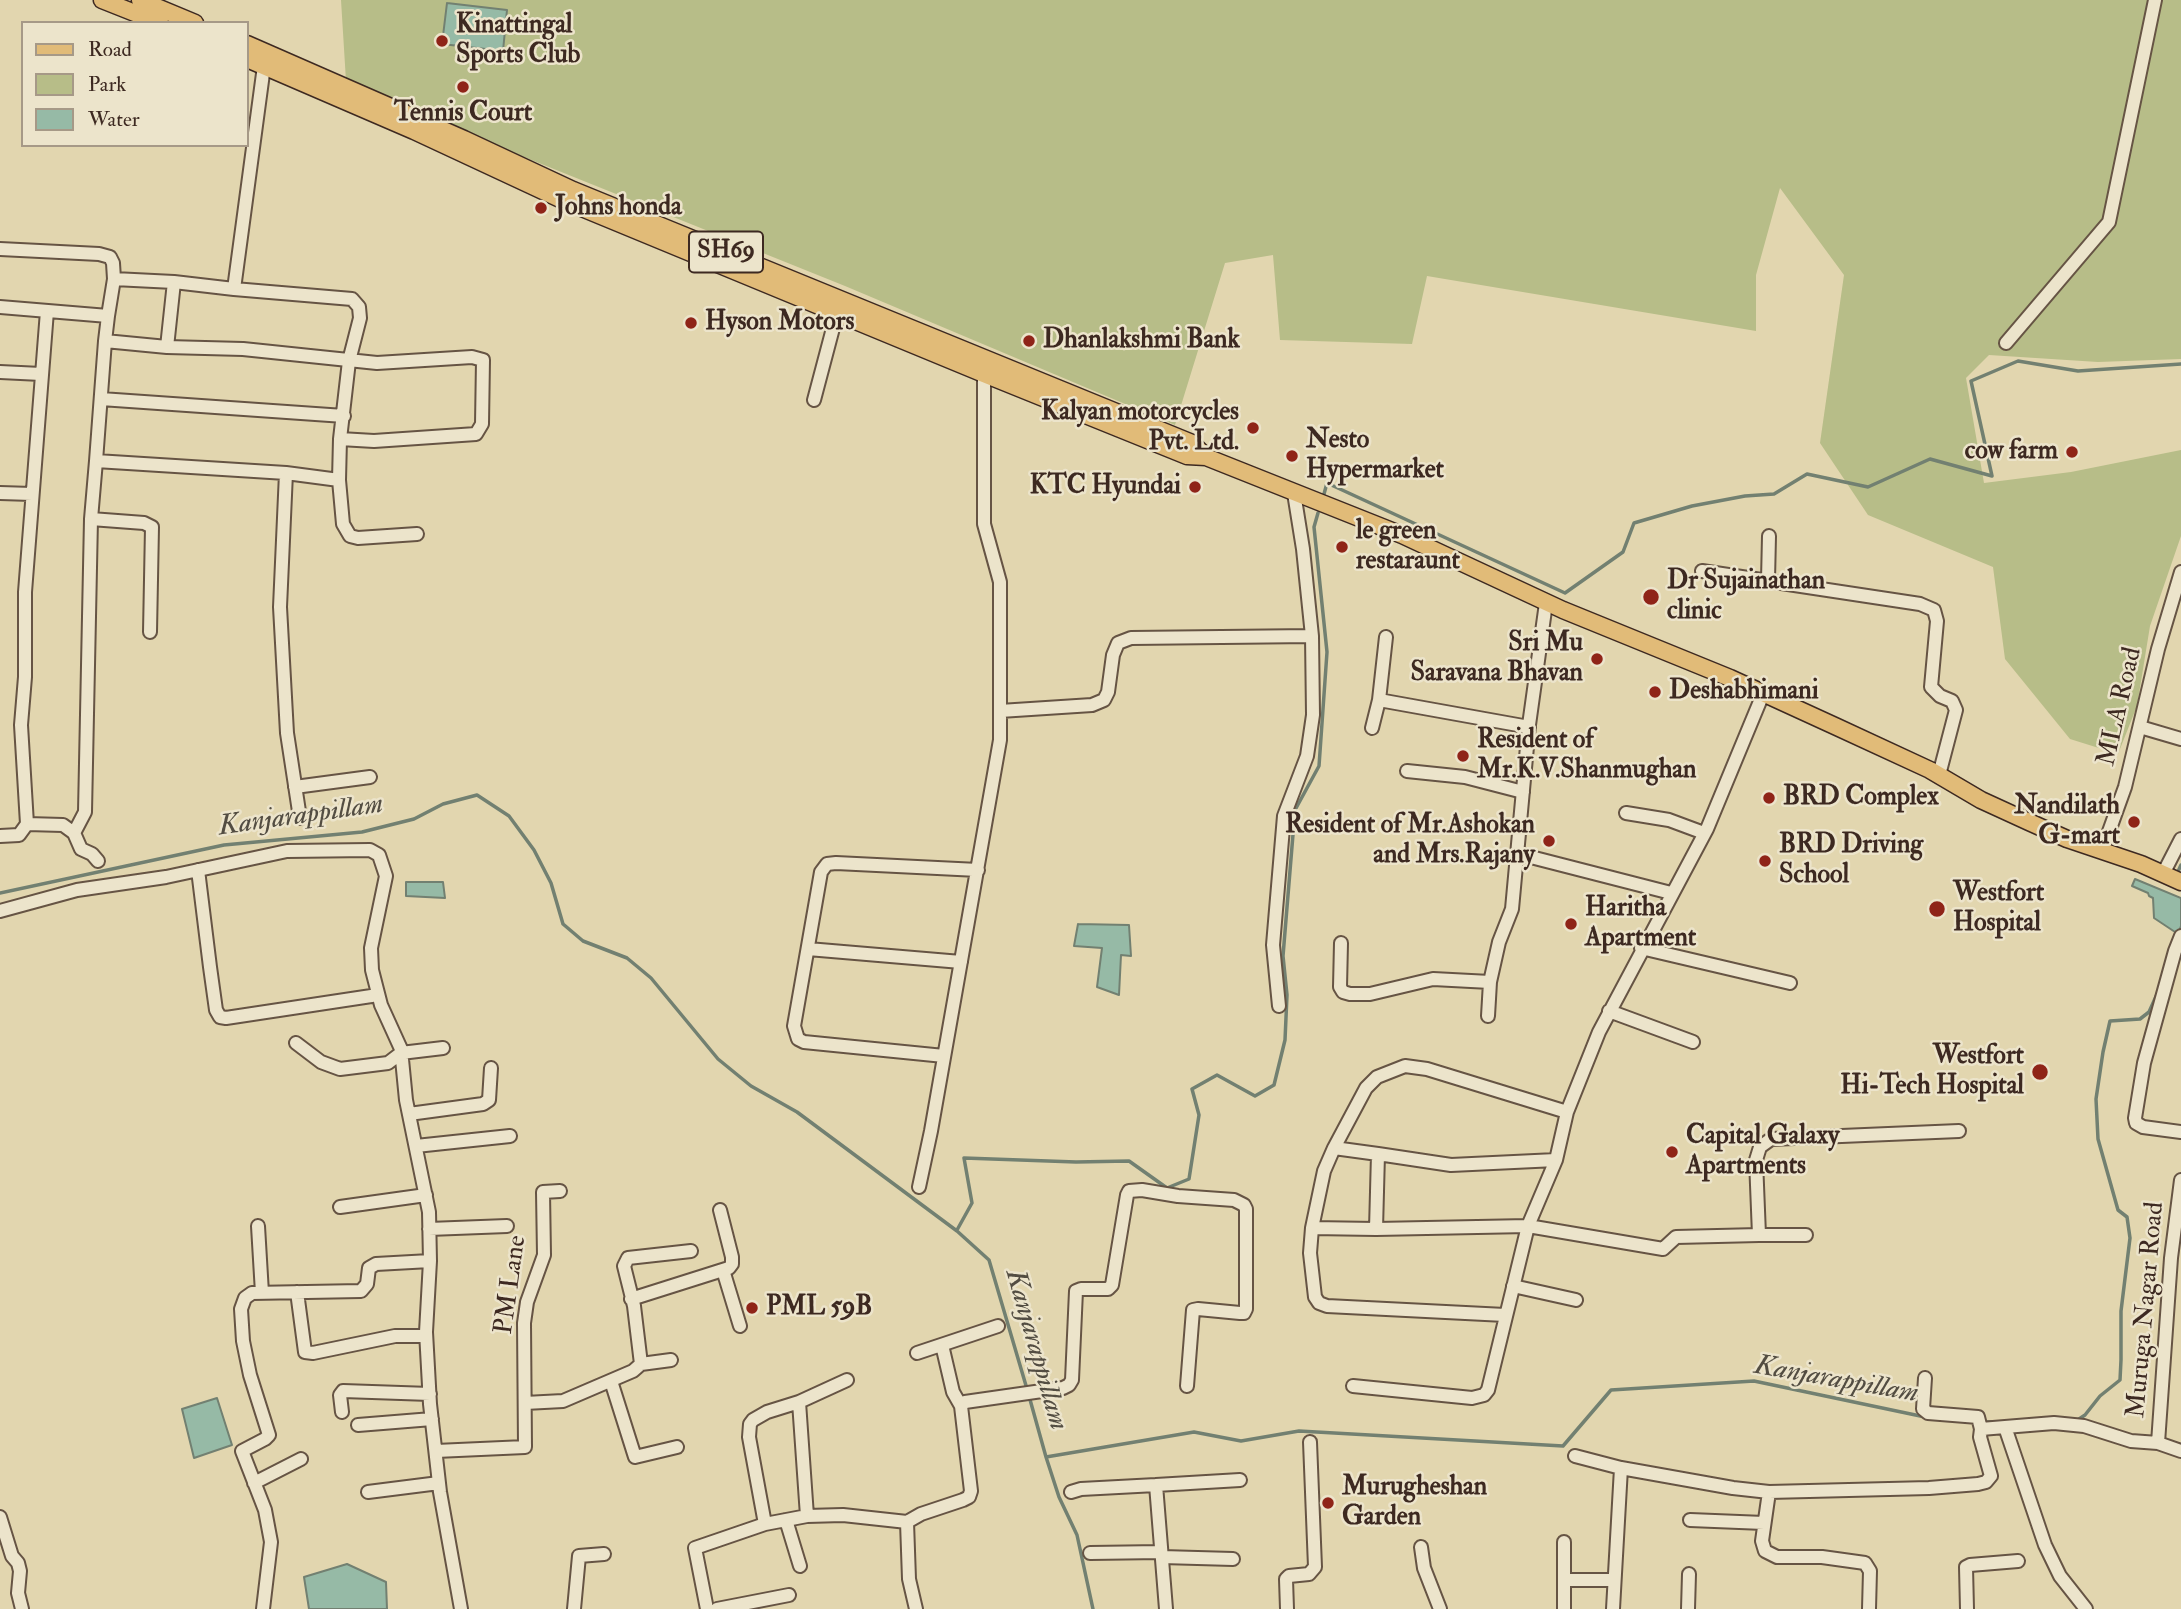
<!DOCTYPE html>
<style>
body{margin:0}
#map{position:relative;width:2181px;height:1609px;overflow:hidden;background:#e2d6af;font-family:"IM FELL Double Pica",serif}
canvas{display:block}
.legend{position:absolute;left:21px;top:21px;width:228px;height:126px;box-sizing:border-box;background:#ece4cb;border:2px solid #a69987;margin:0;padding:9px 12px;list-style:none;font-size:21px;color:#3d2921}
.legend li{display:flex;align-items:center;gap:14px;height:35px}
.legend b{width:35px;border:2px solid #a69987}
</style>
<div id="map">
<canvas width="2181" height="1609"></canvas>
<ul class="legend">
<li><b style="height:9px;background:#e1bb78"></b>Road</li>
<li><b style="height:19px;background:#b7bd88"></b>Park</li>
<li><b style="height:19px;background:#96baa6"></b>Water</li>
</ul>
</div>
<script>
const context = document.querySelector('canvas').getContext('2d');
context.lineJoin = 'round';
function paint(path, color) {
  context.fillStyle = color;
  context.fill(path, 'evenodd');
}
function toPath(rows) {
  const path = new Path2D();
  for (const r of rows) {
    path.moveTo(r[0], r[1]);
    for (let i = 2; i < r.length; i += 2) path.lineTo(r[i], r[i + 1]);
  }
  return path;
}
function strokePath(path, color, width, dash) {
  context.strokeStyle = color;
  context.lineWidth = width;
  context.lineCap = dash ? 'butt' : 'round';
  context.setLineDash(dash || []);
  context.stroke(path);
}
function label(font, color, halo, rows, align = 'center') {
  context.font = font + ' "IM FELL Double Pica",serif';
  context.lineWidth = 5;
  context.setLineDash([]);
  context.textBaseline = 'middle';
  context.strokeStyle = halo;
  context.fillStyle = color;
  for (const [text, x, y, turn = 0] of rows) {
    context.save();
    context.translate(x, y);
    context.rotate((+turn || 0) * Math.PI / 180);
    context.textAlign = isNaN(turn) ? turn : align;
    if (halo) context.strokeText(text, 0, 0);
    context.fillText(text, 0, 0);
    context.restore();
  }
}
const green = toPath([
 [341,0,2181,0,2181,359,2098,362,1989,355,1966,378,1984,483,2071,472,2181,450,2181,536,2150,626,2137,706,2118,754,2070,739,2005,659,1993,567,1868,515,1820,443,1844,275,1780,188,1756,275,1756,331,1427,276,1412,344,1280,340,1273,255,1225,263,1175,425,845,286,524,157,346,81]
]);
const water = toPath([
 [447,3,507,10,503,51,442,44,447,3],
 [2135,879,2181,898,2181,926,2178,934,2154,918,2153,898,2149,896,2148,893,2132,886,2135,879],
 [406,882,443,882,445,898,406,896,406,882],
 [1078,924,1129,925,1131,956,1121,955,1119,995,1097,987,1102,948,1074,946,1078,924],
 [217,1398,232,1445,194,1458,182,1409,217,1398],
 [347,1564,386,1582,387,1609,309,1609,304,1577,347,1564]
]);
const stream = toPath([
 [1324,494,1327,483,1565,593,1623,552,1634,523,1692,506,1745,496,1774,494,1807,474,1868,487,1930,459,1992,476,1971,381,2018,361,2078,371,2181,364],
 [2176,876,2181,865],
 [0,893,224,845,362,832,414,819,443,804,477,795,509,816,534,850,551,883,563,924,583,941,627,958,651,978,718,1059,751,1086,797,1112,957,1231,989,1260,1027,1389],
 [957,1230,972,1203,964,1158,1076,1162,1129,1161,1167,1188,1189,1179,1199,1115,1192,1089,1217,1075,1255,1096,1274,1085,1285,1040,1287,995,1283,956,1295,810,1319,766,1327,652,1314,527,1318,513],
 [1029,1396,1046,1457,1194,1432,1241,1441,1299,1431,1563,1446,1611,1390,1754,1381,1925,1417],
 [2076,1421,2085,1415,2100,1396,2120,1380,2121,1360,2121,1311,2130,1238,2127,1217,2118,1210,2098,1139,2096,1099,2103,1052,2110,1021,2140,1019,2149,1012,2158,992],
 [1981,1422,2002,1422],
 [1046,1457,1059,1497,1077,1535,1093,1609]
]);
const minor = toPath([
 [0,249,99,254,110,257,113,263,114,279,108,316],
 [114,279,174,282],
 [0,307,108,316,105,341],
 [2006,343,2109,222,2155,0],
 [167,347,174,282,234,289],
 [0,372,41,374],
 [101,399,344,416],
 [814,400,837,313],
 [96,461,105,341,167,347,243,349,377,363,472,357,483,360,482,424,476,434,374,441,340,439],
 [286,473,280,607,287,733,300,818],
 [339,480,343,524,350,536,358,538,417,534],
 [0,493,32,494],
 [91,519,85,812,74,833,81,849,92,854,98,861],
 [1702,571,1920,604,1934,610,1937,621,1931,687,1940,696,1952,701,1956,710,1939,775],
 [1768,580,1769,536],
 [150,632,152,527,144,523,91,519,96,461,286,473,339,480,340,439,349,361,360,318,359,307,352,299,234,289,264,66],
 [1386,637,1379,700,1529,727],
 [1000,711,1092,705,1104,700,1108,692,1113,655,1118,643,1131,638,1312,636],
 [2140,727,2181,739],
 [1372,728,1379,700],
 [1407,771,1465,777,1523,792],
 [295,787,370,777],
 [1626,813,1669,820,1704,833],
 [27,824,63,825,74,833],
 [0,836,19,835,27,824,21,725,25,677,25,592,47,311],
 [2102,851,2125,787,2158,649,2181,572],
 [1519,854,1671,893],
 [198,870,210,967,216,1010,220,1017,226,1018,378,995],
 [2163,874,2181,839],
 [0,911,77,890,166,877,287,851,370,850,379,855,386,876,371,948,372,970,381,1005,401,1049,406,1100,429,1212,430,1261,426,1332,430,1404,440,1492,461,1609],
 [2181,936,2175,951,2144,1063,2135,1118,2136,1123,2143,1127,2181,1132],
 [1341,943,1340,987,1343,992,1350,994,1370,994,1433,979,1490,982,1499,942,1512,909,1529,725,1546,603],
 [1641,948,1790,983],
 [808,949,961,962],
 [1279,1006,1273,945,1284,816,1307,756,1313,715,1312,636,1303,549,1294,493],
 [1609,1011,1693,1042],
 [1488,1016,1490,982],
 [296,1043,321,1062,340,1069,388,1063,401,1053,443,1048],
 [944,1056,804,1042,798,1039,794,1026,821,872,827,864,836,863,978,870],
 [409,1114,483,1104,489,1100,491,1068],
 [416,1146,510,1136],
 [1334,1148,1366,1088,1377,1077,1405,1066,1427,1069,1567,1112],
 [1378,1154,1334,1148,1324,1171,1312,1228,1310,1253,1315,1297,1319,1303,1327,1306,1505,1315],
 [1556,1160,1451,1165,1378,1154,1376,1229,1528,1226,1556,1160,1567,1112,1599,1032,1707,829,1763,694],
 [919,1187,931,1131,1000,740,1000,582,984,524,984,374],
 [340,1207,426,1195],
 [258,1226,262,1293],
 [1312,1228,1376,1229],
 [429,1229,507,1226],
 [1759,1235,1806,1235],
 [723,1270,740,1326],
 [1513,1286,1576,1300],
 [297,1292,305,1352,313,1353,395,1336,426,1336],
 [631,1299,729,1268,732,1264,732,1257,720,1210],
 [942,1345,953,1392,961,1406],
 [917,1353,998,1326],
 [641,1364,671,1360],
 [1925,1378,1923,1409,1928,1413,1978,1417,1981,1429],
 [611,1381,635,1457,677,1447],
 [1353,1386,1472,1398,1484,1395,1488,1390,1528,1226,1663,1249,1676,1237,1759,1235,1756,1160,1760,1147,1771,1139,1959,1131],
 [525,1403,563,1401,633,1371,641,1364,634,1306,624,1266,628,1258,691,1251],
 [342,1412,340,1395,343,1391,430,1394],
 [358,1425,432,1419],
 [2005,1427,2054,1423,2084,1426,2131,1441,2158,1443,2181,1451],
 [2158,1443,2171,1258,2181,1180],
 [436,1451,525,1447,524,1323,527,1302,544,1255,543,1192,560,1191],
 [1575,1456,1621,1468],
 [254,1483,301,1459],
 [1156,1485,1240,1480],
 [368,1492,439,1483],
 [1071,1492,1081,1489,1156,1485,1166,1609],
 [1769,1492,1762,1541,1765,1551,1777,1557,1822,1557,1865,1563,1870,1571,1869,1609],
 [807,1516,843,1515,907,1522],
 [0,1517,12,1556,18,1563,20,1571,18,1593,22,1609],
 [786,1520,800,1566],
 [1690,1520,1764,1523],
 [765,1524,749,1437,750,1424,753,1420,767,1412,799,1402,847,1380],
 [1421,1547,1424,1568,1440,1609],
 [1090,1553,1161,1552],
 [1162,1557,1233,1559],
 [1565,1580,1613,1580],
 [263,1609,271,1542,265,1510,242,1451,265,1439,269,1435,250,1375,243,1341,241,1309,245,1298,252,1293,361,1291,367,1284,369,1268,376,1264,430,1261],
 [574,1609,579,1556,604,1554],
 [707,1609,695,1548,765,1524,807,1516,799,1402],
 [717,1609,789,1595],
 [916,1609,909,1579,907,1522,921,1514,963,1500,969,1497,971,1491,961,1406,965,1402,1063,1388,1069,1385,1072,1380,1076,1291,1081,1289,1108,1289,1112,1285,1127,1195,1129,1191,1142,1190,1178,1196,1234,1200,1244,1205,1246,1209,1246,1309,1244,1313,1240,1313,1198,1309,1193,1310,1187,1386],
 [1287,1609,1286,1579,1289,1576,1309,1574,1315,1567,1310,1442],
 [1564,1609,1564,1542],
 [1613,1609,1621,1468,1733,1488,1769,1492,1929,1488,1978,1484,1986,1482,1991,1476,1980,1437,1981,1429,2005,1427,2045,1545,2060,1576,2086,1609],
 [1688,1609,1689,1574],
 [1967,1609,1966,1567,1970,1565,2018,1561]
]);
const major = toPath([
 [102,0,160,23],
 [140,0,195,23],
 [247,44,464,139,573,190,1192,443,1206,457],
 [247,59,414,131,560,199,984,374,1187,456,1206,457,1402,535,1563,610,1730,678,1837,727,1930,770,1981,800,2029,822,2067,839,2141,864,2181,882]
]);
const markers = [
 [442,41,7,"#8f2418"],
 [463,87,7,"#8f2418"],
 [541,208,7,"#8f2418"],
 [691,323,7,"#8f2418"],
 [1029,341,7,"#8f2418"],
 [1253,428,7,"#8f2418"],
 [2072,452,7,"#8f2418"],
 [1292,456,7,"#8f2418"],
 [1195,487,7,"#8f2418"],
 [1342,547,7,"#8f2418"],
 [1651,597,9,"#8f2418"],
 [1597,659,7,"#8f2418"],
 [1655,692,7,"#8f2418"],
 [1463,756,7,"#8f2418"],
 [1769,798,7,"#8f2418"],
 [2134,822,7,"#8f2418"],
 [1549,841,7,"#8f2418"],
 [1765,861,7,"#8f2418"],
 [1937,909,9,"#8f2418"],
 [1571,924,7,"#8f2418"],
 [2040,1072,9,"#8f2418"],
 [1672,1152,7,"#8f2418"],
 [752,1308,7,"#8f2418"],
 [1328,1503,7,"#8f2418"]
];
const shields = [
 [726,252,74]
];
const shieldNames = [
 ["SH69",726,252]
];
const poiNames = [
 ["Kinattingal",456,26],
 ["Sports Club",456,56],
 ["Tennis Court",463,114,"center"],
 ["Johns honda",555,208],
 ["Hyson Motors",705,323],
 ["Dhanlakshmi Bank",1043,341],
 ["Kalyan motorcycles",1239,413,"right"],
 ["Pvt. Ltd.",1239,443,"right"],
 ["Nesto",1306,441],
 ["Hypermarket",1306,471],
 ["cow farm",2058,452,"right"],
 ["KTC Hyundai",1181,487,"right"],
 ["le green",1356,532],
 ["restaraunt",1356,562],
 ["Dr Sujainathan",1667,582],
 ["clinic",1667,612],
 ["Sri Mu",1583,644,"right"],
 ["Saravana Bhavan",1583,674,"right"],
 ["Deshabhimani",1669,692],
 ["Resident of",1477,741],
 ["Mr.K.V.Shanmughan",1477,771],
 ["BRD Complex",1783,798],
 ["Nandilath",2120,807,"right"],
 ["G-mart",2120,837,"right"],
 ["Resident of Mr.Ashokan",1535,826,"right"],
 ["and Mrs.Rajany",1535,856,"right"],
 ["BRD Driving",1779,846],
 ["School",1779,876],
 ["Westfort",1953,894],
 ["Hospital",1953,924],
 ["Haritha",1585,909],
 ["Apartment",1585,939],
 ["Westfort",2024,1057,"right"],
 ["Hi-Tech Hospital",2024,1087,"right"],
 ["Capital Galaxy",1686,1137],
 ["Apartments",1686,1167],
 ["PML 59B",766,1308],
 ["Murugheshan",1342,1488],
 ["Garden",1342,1518]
];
const streetNames = [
 ["MLA Road",2121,707,-77],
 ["PM Lane",512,1285,-82],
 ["Muruga Nagar Road",2147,1310,-85]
];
const waterNames = [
 ["Kanjarappillam",301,817,-8],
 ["Kanjarappillam",1035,1350,74],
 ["Kanjarappillam",1836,1381,10]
];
paint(green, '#b7bd88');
paint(water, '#96baa6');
strokePath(water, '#728071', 2);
strokePath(stream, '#728071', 3.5);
strokePath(minor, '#665444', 16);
strokePath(major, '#3d2921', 19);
strokePath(minor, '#ece4cb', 12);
strokePath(major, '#e1bb78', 16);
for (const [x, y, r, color] of markers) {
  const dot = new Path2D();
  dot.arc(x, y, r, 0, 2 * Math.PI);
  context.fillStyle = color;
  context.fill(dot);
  strokePath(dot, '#ece4cb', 2.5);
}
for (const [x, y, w] of shields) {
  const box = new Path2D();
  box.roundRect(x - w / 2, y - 20.5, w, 41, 5);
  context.fillStyle = '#ece4cb';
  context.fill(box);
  strokePath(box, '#3d2921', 2);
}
label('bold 24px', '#3d2921', null, shieldNames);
label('bold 26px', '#3d2921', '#ece4cb', poiNames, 'left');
label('26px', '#3d2921', '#ece4cb', streetNames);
label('italic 28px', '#534d42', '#ece4cb', waterNames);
</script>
